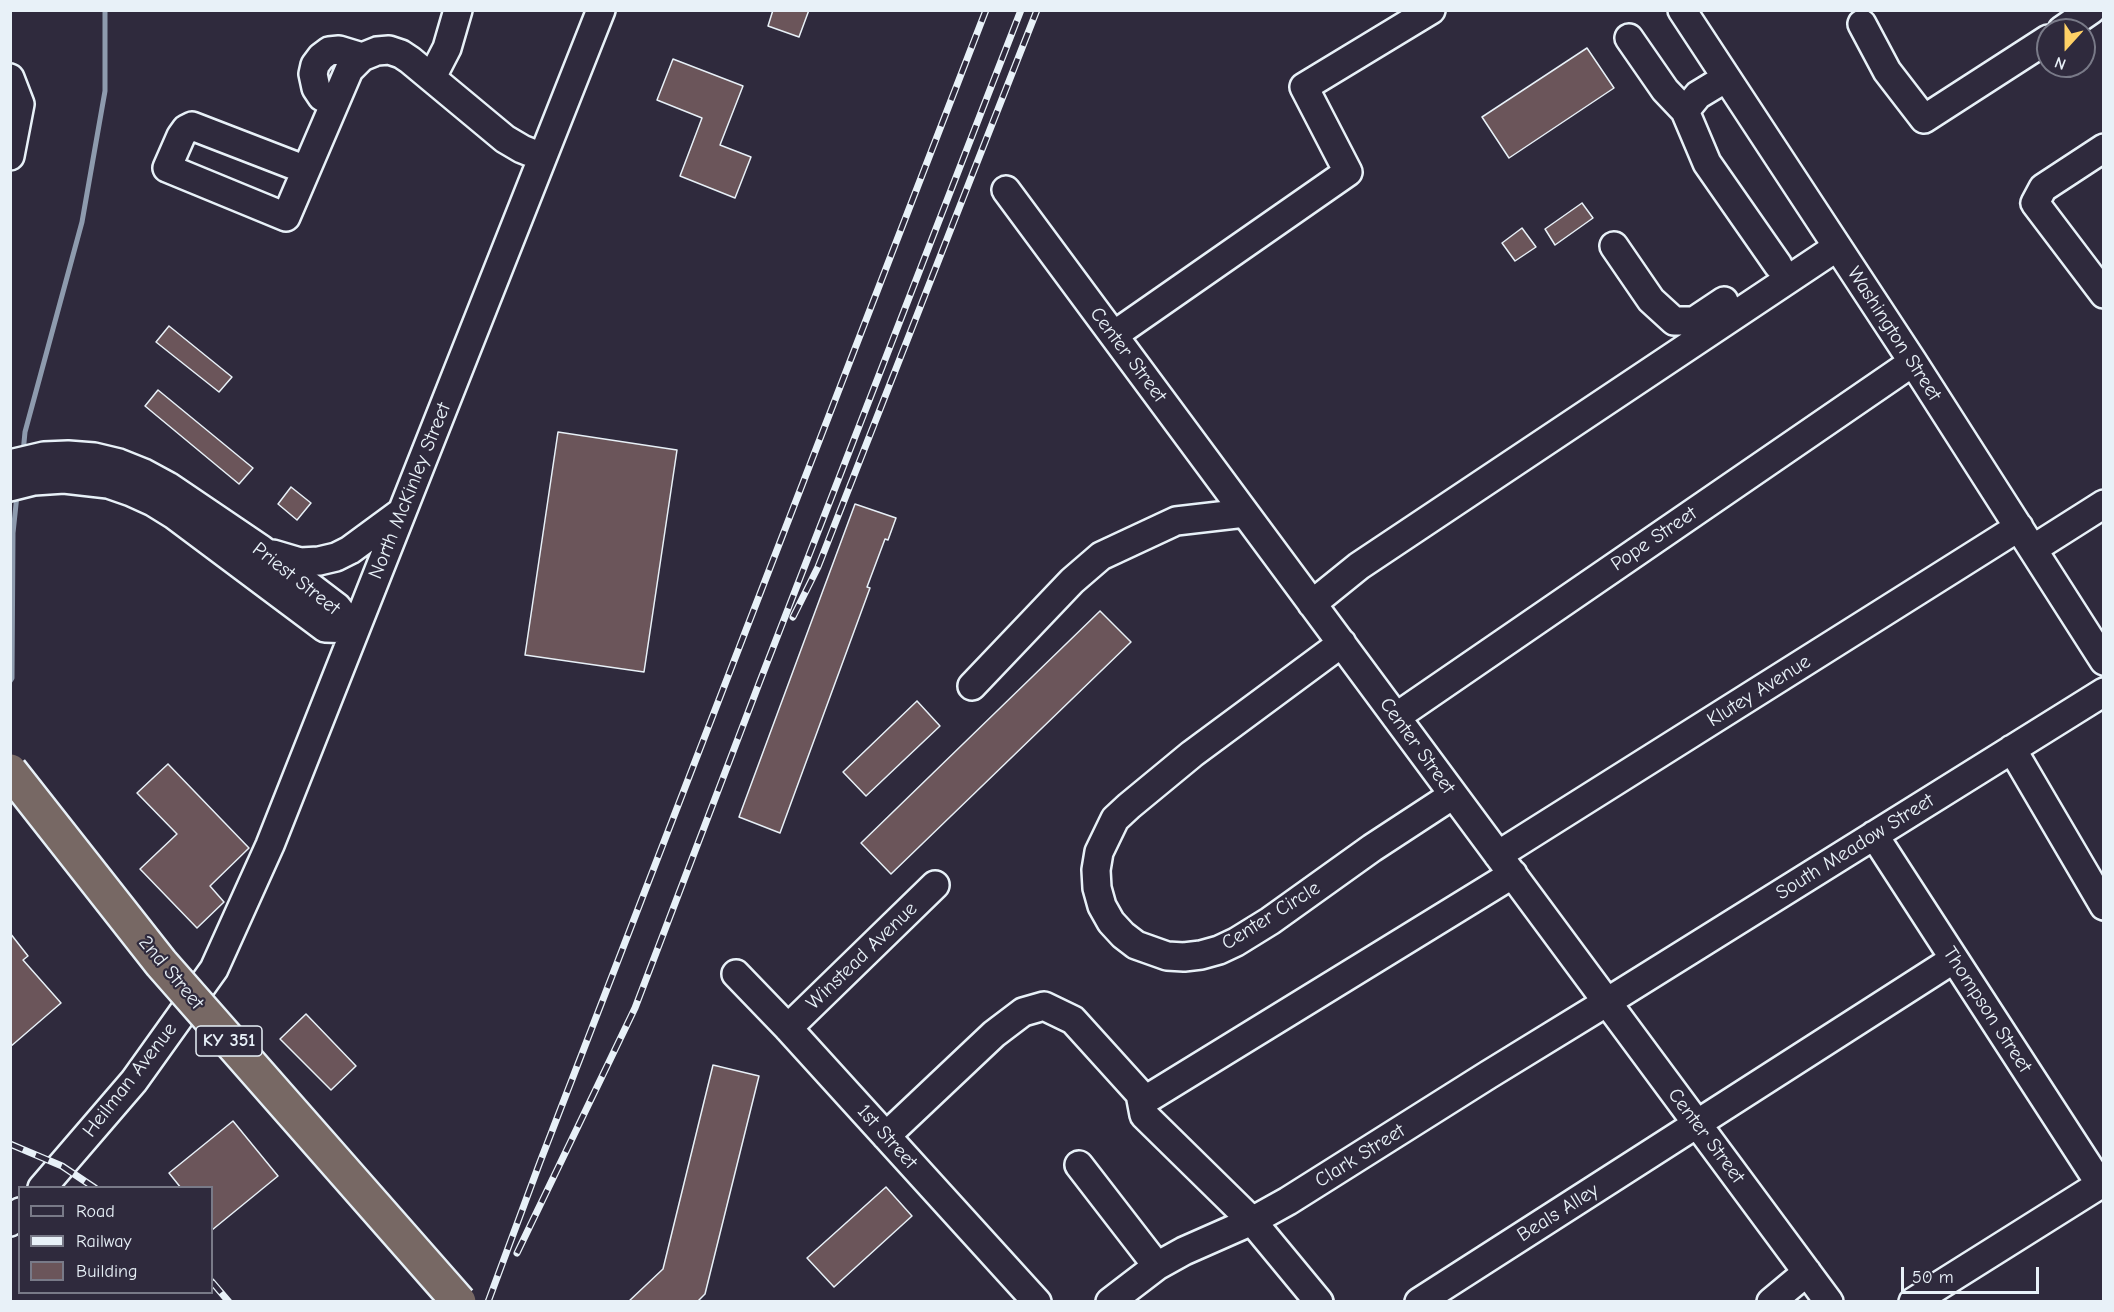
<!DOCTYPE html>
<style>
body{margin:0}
#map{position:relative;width:2114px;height:1312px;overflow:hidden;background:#2f2a3d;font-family:"Comic Neue",sans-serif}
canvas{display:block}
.frame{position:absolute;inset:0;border:12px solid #e8f1f8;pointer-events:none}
.legend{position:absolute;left:18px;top:1186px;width:195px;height:108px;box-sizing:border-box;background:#2f2a3d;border:2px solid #797a88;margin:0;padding:8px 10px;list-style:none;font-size:18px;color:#e8f1f8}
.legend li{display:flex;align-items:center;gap:12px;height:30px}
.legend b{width:30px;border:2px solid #797a88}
.north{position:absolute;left:2036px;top:18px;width:60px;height:60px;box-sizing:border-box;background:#2f2a3d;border:2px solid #797a88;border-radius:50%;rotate:201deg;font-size:16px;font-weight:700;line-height:24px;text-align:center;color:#e8f1f8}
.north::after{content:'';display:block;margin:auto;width:21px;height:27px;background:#ffd166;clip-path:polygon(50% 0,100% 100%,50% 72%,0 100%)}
.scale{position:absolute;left:1901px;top:1267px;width:138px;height:27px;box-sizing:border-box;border:3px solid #e8f1f8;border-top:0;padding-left:8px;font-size:18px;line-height:21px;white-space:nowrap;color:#e8f1f8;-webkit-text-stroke:4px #2f2a3d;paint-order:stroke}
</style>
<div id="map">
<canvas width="2114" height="1312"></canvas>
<div class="frame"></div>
<ul class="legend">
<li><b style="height:8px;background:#2f2a3d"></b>Road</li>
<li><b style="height:8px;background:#e8f1f8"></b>Railway</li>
<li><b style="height:16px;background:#6b555a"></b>Building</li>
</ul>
<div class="north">N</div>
<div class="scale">50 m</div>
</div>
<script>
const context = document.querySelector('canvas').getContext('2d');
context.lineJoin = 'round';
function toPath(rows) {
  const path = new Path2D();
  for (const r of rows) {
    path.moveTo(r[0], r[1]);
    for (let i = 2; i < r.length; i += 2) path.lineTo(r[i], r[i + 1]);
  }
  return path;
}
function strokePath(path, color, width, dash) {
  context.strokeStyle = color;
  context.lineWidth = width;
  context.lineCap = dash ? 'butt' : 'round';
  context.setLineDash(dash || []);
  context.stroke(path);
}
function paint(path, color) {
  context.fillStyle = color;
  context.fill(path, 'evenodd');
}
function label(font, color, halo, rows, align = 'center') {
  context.font = font + ' "Comic Neue",sans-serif';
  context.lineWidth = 4.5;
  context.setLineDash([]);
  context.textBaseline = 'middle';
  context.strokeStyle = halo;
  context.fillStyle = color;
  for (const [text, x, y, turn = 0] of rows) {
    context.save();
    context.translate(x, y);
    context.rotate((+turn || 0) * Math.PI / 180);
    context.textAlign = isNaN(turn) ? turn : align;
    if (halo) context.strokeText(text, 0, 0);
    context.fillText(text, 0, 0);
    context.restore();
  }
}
const stream = toPath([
 [23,453,25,432,82,222,105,91,105,10],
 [10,681,12,678,13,533,17,495]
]);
const building = toPath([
 [773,10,809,10,799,37,768,26,773,10],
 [1587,48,1614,88,1509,158,1482,117,1587,48],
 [673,59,743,86,720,145,751,157,735,198,680,176,702,118,657,100,673,59],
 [1582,203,1593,218,1555,245,1545,229,1582,203],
 [1522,228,1536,247,1515,261,1502,243,1522,228],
 [169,326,232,377,219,392,156,342,169,326],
 [158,390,253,468,239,484,145,406,158,390],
 [558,432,677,450,644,672,525,655,558,432],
 [291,487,311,503,297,520,278,504,291,487],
 [855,504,896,518,888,540,885,539,867,587,870,588,780,833,739,817,855,504],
 [1100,611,1131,642,891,874,861,843,1100,611],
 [917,701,940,726,866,796,843,772,917,701],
 [168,764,249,848,210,886,224,902,197,928,140,869,177,834,137,793,168,764],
 [10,933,28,956,23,960,61,1003,10,1047,10,933],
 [306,1014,356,1066,331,1090,280,1039,306,1014],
 [713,1065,759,1076,705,1294,697,1302,628,1302,663,1269,713,1065],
 [233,1121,278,1176,212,1230,212,1188,181,1188,169,1173,233,1121],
 [886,1187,912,1216,834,1287,807,1258,886,1187]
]);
const minor = toPath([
 [1682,10,1913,362,2104,661],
 [1862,24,1887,71,1924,119,2048,39],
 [2062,30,2091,10],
 [1629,38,1665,90,1685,111],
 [432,77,447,48,458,10],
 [10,78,20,104,10,156],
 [1726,78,1698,95,1685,111,1707,163,1778,265],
 [334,103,322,97,316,88,313,74,315,65,321,57,329,51,339,50,362,57],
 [2104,148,2043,188,2035,203,2104,294],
 [306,170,192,126,186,129,181,136,167,168,286,217,349,70,362,57,377,51,389,50,401,54,410,60,505,139,522,149,542,157],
 [1006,190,1829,1302],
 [1614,246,1651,300,1674,321,1694,321,1724,301],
 [1114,335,1348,172,1304,87,1431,10],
 [10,464,44,456,68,455,94,457,119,463,144,473,168,486,261,549,337,607,354,629],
 [10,487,34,481,64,479,108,484,131,492,153,502,174,515,325,628,354,629],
 [2033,549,2104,504],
 [273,554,300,562,319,561,336,557,350,550,399,514],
 [1312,604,1359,566,1837,247],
 [1342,643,1192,754,1129,806,1115,819,1099,852,1096,870,1097,888,1102,906,1111,922,1123,935,1136,945,1167,956,1184,957,1201,955,1219,950,1236,942,1270,921,1372,848,1453,795],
 [972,686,1072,581,1101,556,1176,521,1245,513],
 [1396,717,1913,362],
 [2012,749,2104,906],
 [1874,835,2100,1184],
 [1498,855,2019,527],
 [736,974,788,1028,1037,1302],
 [788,1028,935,885],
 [1142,1102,1513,874],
 [886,1136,994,1034,1023,1012,1044,1006,1073,1020,1140,1094,1144,1115,1252,1221,1319,1302],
 [1079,1165,1157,1266],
 [42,1188,134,1081,214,969,270,845,601,10],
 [10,1222,20,1212],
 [1110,1302,1157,1266,1184,1251,1252,1221,1288,1201,1488,1075,1607,1002,2104,692],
 [1419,1302,1954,959],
 [1771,1302,1807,1272],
 [1913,1302,2104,1182]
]);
const rail = toPath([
 [793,617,818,567,1037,10],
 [10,1144,62,1166,95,1188],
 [517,1253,635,1008,760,681,1021,10],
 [212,1282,229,1302],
 [488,1302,540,1162,986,10]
]);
const majorBridge = toPath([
 [10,771,161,963,459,1302]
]);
const shields = [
 [229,1041,66]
];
const shieldNames = [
 ["KY 351",229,1041]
];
const streetNames = [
 ["Washington Street",1894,334,57],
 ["Center Street",1128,355,53],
 ["North McKinley Street",410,491,-68],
 ["Pope Street",1654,539,-34],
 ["Priest Street",296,579,38],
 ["Klutey Avenue",1759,691,-32],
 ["Center Street",1417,746,54],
 ["South Meadow Street",1855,847,-32],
 ["Center Circle",1271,916,-32],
 ["Winstead Avenue",862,956,-44],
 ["2nd Street",171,973,50],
 ["Thompson Street",1987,1010,57],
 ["Heilman Avenue",130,1080,-52],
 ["Center Street",1706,1136,53],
 ["1st Street",887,1137,48],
 ["Clark Street",1360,1156,-32],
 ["Beals Alley",1558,1213,-32]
];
strokePath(stream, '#8e9bae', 5);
paint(building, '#6b555a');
strokePath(building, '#e8f1f8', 1.5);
strokePath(minor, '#e8f1f8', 32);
strokePath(minor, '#2f2a3d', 27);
strokePath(rail, '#e8f1f8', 7);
strokePath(rail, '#2f2a3d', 4.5, [14]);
strokePath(majorBridge, '#e8f1f8', 38, []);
strokePath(majorBridge, '#776864', 33);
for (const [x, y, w] of shields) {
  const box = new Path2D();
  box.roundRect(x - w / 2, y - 15, w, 30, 4.5);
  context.fillStyle = '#2f2a3d';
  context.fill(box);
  strokePath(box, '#e8f1f8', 1.5);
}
label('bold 18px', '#e8f1f8', null, shieldNames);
label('20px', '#e8f1f8', '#2f2a3d', streetNames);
</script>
